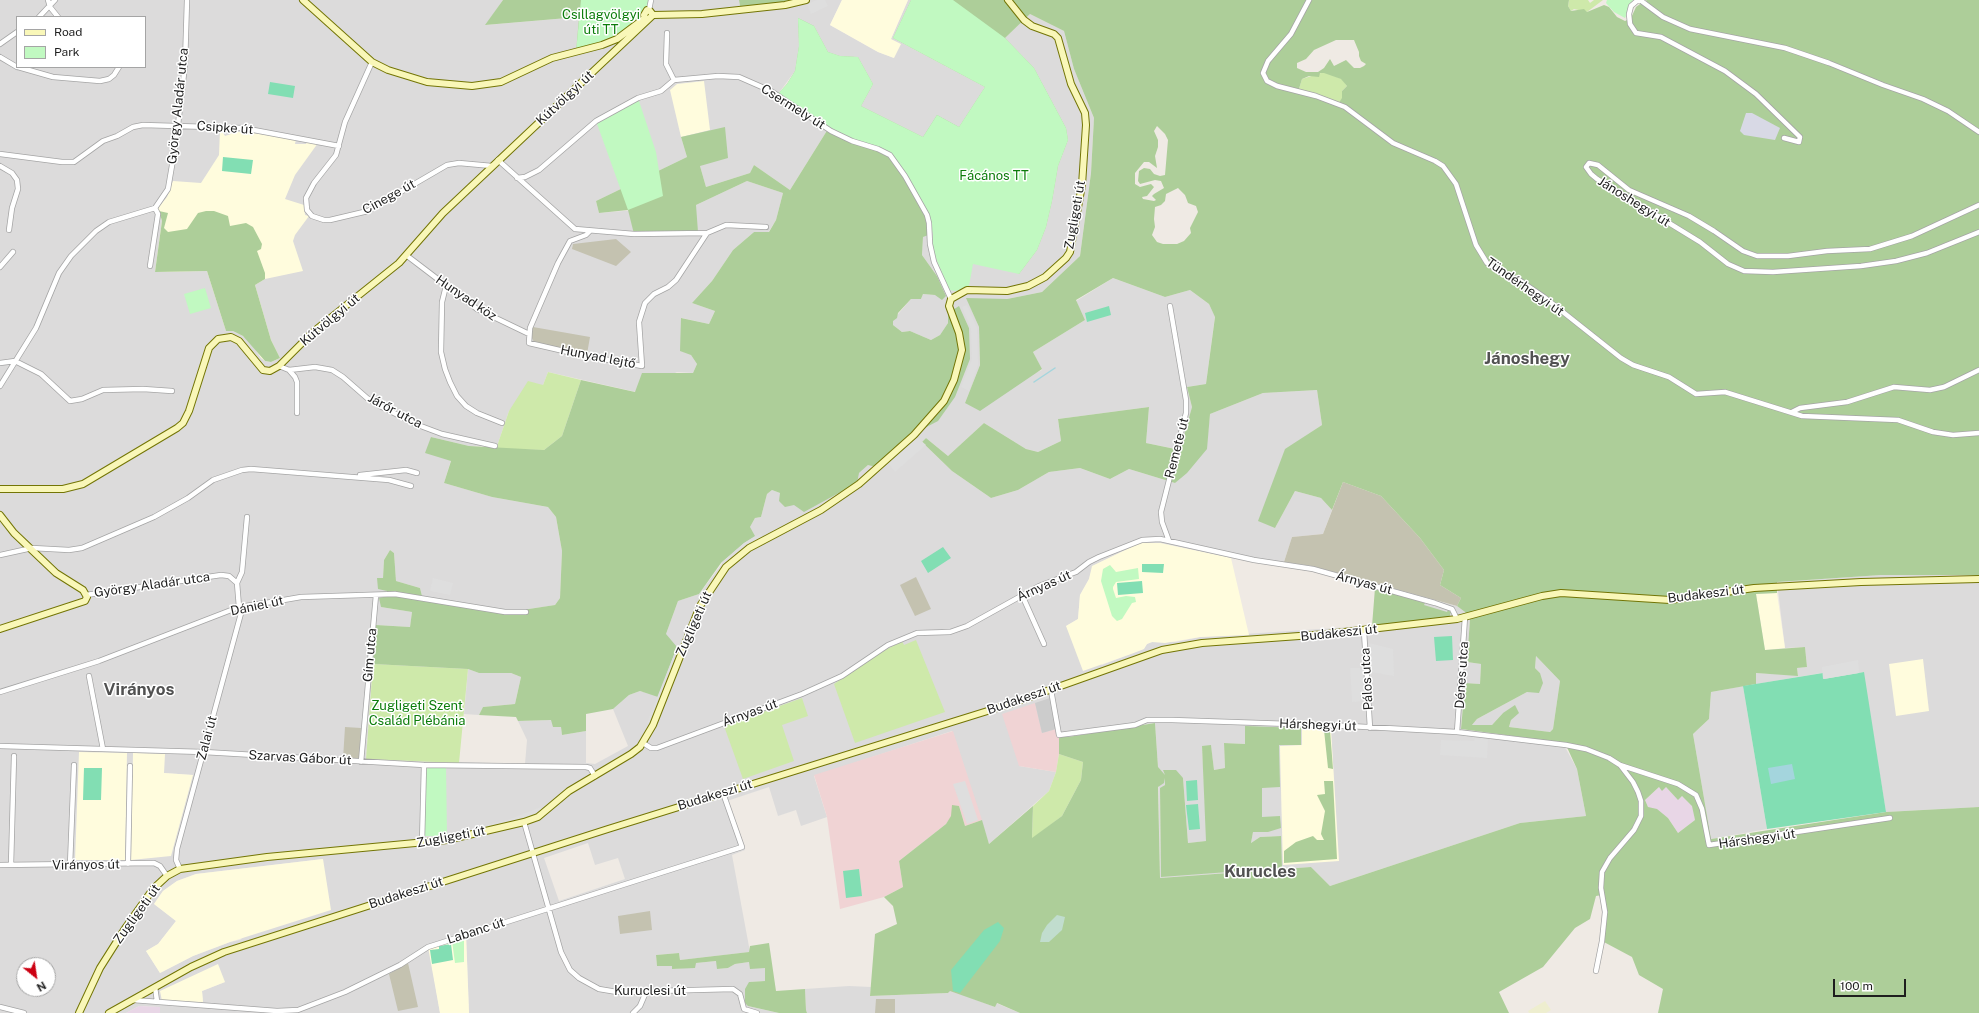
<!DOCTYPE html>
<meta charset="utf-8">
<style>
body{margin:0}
#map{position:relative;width:1979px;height:1013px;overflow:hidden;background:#efeae4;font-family:"Public Sans",sans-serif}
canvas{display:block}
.legend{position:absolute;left:16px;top:16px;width:130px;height:52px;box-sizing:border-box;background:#fff;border:1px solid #a5a5a5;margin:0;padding:5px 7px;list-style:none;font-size:12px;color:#1e1e1e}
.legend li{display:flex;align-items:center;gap:8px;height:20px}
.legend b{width:20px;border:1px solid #a5a5a5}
.north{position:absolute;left:16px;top:957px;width:40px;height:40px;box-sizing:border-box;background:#fff;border:1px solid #a5a5a5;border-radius:50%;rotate:150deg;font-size:11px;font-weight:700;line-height:16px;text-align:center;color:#1e1e1e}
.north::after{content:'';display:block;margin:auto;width:14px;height:18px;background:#cc0012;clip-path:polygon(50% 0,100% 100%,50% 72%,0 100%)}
.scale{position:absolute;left:1833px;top:979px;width:73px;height:18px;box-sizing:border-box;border:2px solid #1e1e1e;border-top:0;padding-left:5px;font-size:12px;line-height:14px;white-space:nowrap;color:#1e1e1e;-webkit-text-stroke:3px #fff;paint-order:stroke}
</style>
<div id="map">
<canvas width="1979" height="1013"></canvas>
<ul class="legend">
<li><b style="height:5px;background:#f9f7b8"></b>Road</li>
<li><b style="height:11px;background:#c1f9c1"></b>Park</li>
</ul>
<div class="north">N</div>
<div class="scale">100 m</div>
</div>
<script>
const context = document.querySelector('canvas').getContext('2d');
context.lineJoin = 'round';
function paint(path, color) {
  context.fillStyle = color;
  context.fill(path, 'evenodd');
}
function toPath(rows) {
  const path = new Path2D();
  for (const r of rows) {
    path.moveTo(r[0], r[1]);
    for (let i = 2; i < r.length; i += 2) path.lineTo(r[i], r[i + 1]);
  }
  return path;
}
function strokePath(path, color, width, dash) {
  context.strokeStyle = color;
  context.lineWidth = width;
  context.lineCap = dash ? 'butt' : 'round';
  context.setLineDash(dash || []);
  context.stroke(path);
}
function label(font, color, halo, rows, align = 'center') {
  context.font = font + ' "Public Sans",sans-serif';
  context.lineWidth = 3;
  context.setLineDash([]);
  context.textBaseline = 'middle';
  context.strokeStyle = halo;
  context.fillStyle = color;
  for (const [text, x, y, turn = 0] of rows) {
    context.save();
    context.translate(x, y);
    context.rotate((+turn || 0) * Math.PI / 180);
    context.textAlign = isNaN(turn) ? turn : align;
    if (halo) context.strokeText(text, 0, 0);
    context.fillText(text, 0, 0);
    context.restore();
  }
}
const residential = toPath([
 [0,0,503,0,486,25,579,17,576,51,649,10,651,0,739,0,740,6,798,0,842,0,830,25,878,52,894,58,891,39,908,0,911,0,893,38,985,87,959,127,923,137,861,106,873,84,858,57,840,56,828,52,814,26,798,28,799,46,795,71,778,94,828,129,790,190,754,165,750,173,706,187,700,166,681,137,687,157,596,201,599,213,696,205,747,181,783,193,776,220,768,233,754,232,733,250,712,281,692,303,715,311,709,324,682,318,691,355,697,364,693,373,677,372,636,392,548,372,543,385,509,411,496,449,489,446,469,446,431,437,451,460,444,483,492,497,548,507,556,517,562,551,560,598,555,605,509,612,423,600,420,588,396,581,394,553,390,550,384,560,383,578,378,578,387,591,387,596,381,607,412,612,410,627,376,625,366,759,525,764,527,740,518,721,552,720,561,726,562,735,586,731,586,763,595,764,628,746,613,709,629,695,640,691,658,696,666,634,678,601,699,594,750,527,755,518,761,517,767,494,772,490,780,493,859,473,868,465,969,328,959,307,948,313,948,323,940,335,931,340,910,331,902,332,893,325,893,320,911,299,921,299,923,294,935,295,937,276,922,255,923,237,929,223,1019,274,1037,250,1046,227,1052,201,1058,166,1068,140,1066,128,1034,68,1005,38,1030,14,1064,31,1074,69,1094,118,1091,173,1080,256,1042,292,1007,299,967,299,979,327,980,365,965,403,1042,370,1033,352,1085,320,1076,301,1113,278,1165,297,1190,290,1209,304,1215,316,1206,384,1187,387,1192,407,1181,450,1146,443,1149,407,1058,419,1061,441,1038,452,1026,449,984,423,948,456,926,438,922,442,952,471,991,498,1018,490,1049,472,1080,468,1110,479,1129,469,1175,483,1206,449,1210,414,1263,393,1317,390,1322,425,1285,450,1275,528,1295,491,1321,498,1332,510,1323,534,1292,537,1284,562,1312,566,1457,606,1465,612,1470,619,1467,662,1481,664,1480,684,1465,683,1461,729,1565,743,1565,747,1577,769,1586,816,1520,823,1330,886,1311,867,1160,878,1158,767,1155,723,1068,737,1059,735,1019,766,1056,772,1049,791,989,844,952,731,814,776,827,817,801,826,796,810,778,816,769,787,727,801,745,847,745,850,732,855,750,952,680,960,679,953,656,955,657,966,672,966,672,969,695,967,695,963,717,961,717,969,728,968,735,964,749,962,765,968,765,981,749,982,748,1006,779,1013,469,1013,466,934,429,947,440,1013,160,1013,160,1007,139,1006,126,1013,0,1013],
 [17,17,145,17,145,67,17,67],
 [1140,543,1160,543,1231,558,1308,570,1375,588,1410,623,1200,637,1176,642,1152,642,1147,644,1143,649,1102,665,1066,626,1078,619,1080,595,1089,579,1093,566],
 [1224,743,1245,744,1262,788,1262,817,1268,832,1253,832,1251,843,1260,837,1280,836,1282,868,1161,876,1160,789,1165,785,1166,773,1163,771,1183,778,1188,843,1207,841,1202,746,1211,746,1214,770,1225,768],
 [1280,746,1302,746,1283,864],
 [164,755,164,773,193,775,132,860],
 [588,843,595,865,618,858,625,879,559,901,544,858],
 [323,859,240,940,230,942,193,956,160,973,146,951,158,944,176,921,154,904,163,891,177,881,196,874],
 [24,965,48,965,48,989,24,989],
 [225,982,202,991,203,1002,161,992],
 [1881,575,1979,575,1979,807,1886,812,1863,672,1823,679,1822,673,1756,684,1755,673,1798,675,1797,668,1807,667,1805,647,1785,648,1777,582],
 [1536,656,1560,681,1553,729,1550,732,1509,727,1511,720,1503,713,1492,725,1472,725,1477,719,1527,692,1540,673,1535,668],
 [468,669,479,673,511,673,521,677,515,704,483,707,479,715,464,714],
 [1743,686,1767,829,1711,839,1693,734,1709,719,1711,692],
 [849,986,871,987,870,996,948,993,950,990,995,1007,996,1003,1020,1013,807,1013,806,1010,805,989]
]);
const commercial = toPath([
 [1035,703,1042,733,1056,729,1059,735,1059,754,1056,772,1019,766,1002,714],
 [953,731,982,820,965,826,959,806,946,824,899,861,903,887,884,897,840,909,827,817,814,775]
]);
const industrial = toPath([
 [1659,787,1666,787,1678,799,1682,796,1693,806,1695,820,1678,833,1668,818,1648,807,1645,800],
 [139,1006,160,1007,160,1013,126,1013]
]);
const education = toPath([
 [842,0,908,0,891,39,901,44,894,58,878,52,830,25],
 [704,81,710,130,681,137,670,90,677,84],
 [220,130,222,131,225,136,231,134,232,132,246,132,296,139,295,144,306,144,308,141,318,143,295,175,285,199,304,205,305,215,309,216,295,235,293,241,303,271,265,279,255,285,271,340,280,358,271,362,265,361,261,358,250,341,243,336,233,331,226,331,207,271,155,272,162,221,158,208,167,197,173,181,201,183,219,155],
 [1140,543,1160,543,1231,558,1249,635,1200,637,1165,643,1152,642,1147,644,1144,649,1131,654,1083,671,1066,626,1078,619,1080,595,1089,579,1092,566],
 [1777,593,1785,648,1765,650,1756,594],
 [1923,659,1929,711,1896,716,1889,664],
 [1302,728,1331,729,1339,861,1283,865,1280,746,1302,745],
 [79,752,127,753,125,860,75,860],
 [133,753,165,754,164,773,193,775,171,856,131,860],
 [323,859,331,910,230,942,193,956,160,973,146,951,158,944,176,921,154,904,163,891,177,881,196,874],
 [466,934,469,1013,440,1013,428,947],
 [218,964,225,982,202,991,203,1002,162,1001,160,991]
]);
const religious = toPath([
 [1050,698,1056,729,1042,733,1035,703]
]);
const construction = toPath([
 [616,239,631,252,616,266,572,249,573,244],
 [533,327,590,337,587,354,534,342,531,336],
 [1343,482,1381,496,1420,538,1444,570,1440,585,1461,598,1457,606,1312,566,1284,562,1292,537,1323,534],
 [916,577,931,609,915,616,900,585],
 [345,727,361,728,359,760,343,759],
 [650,911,652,930,620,934,618,916],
 [408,963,418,1007,398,1011,389,974],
 [876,999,895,999,895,1013,875,1013]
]);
const farmland = toPath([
 [1545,1001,1551,1010,1546,1013,1529,1013,1528,1011]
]);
const grass = toPath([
 [1569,0,1588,0,1590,3,1594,0,1603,0,1587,12,1574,9,1571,11,1568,6],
 [1324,72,1342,79,1347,86,1342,91,1342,99,1338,104,1298,92,1302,79],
 [548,372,581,380,562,436,544,450,496,449,509,411,528,381,543,385],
 [916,640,945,712,855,743,834,684,878,654,902,641,904,645],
 [373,664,468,669,459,763,366,759],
 [802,698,808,716,782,725,794,761,743,779,724,726],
 [1059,754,1083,762,1081,780,1062,816,1032,839,1033,806,1049,791,1056,772]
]);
const forest = toPath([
 [503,0,651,0,648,15,576,52,579,17,485,25],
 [739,0,798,0,772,4,740,6],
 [911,0,1569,0,1568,6,1571,11,1584,9,1587,12,1604,5,1609,7,1617,17,1625,21,1631,18,1636,7,1640,4,1644,5,1647,2,1646,0,1979,0,1979,575,1881,575,1777,582,1777,593,1756,594,1765,650,1805,647,1807,667,1797,668,1798,676,1756,673,1756,684,1711,692,1709,719,1693,734,1711,839,1886,812,1979,807,1979,1013,1658,1013,1663,989,1639,975,1632,957,1602,941,1605,912,1602,895,1596,896,1590,919,1575,928,1543,967,1499,992,1509,1013,1020,1013,997,1003,995,1007,950,991,948,993,870,996,875,934,897,924,893,906,884,897,903,887,899,861,946,824,951,816,952,805,959,806,965,826,982,820,989,844,1033,806,1032,838,1062,816,1081,780,1083,762,1059,754,1059,735,1068,737,1155,723,1158,767,1165,775,1163,770,1176,770,1183,778,1188,843,1206,841,1202,746,1211,745,1214,770,1225,768,1224,743,1245,744,1245,726,1301,728,1301,745,1279,745,1280,787,1262,788,1262,817,1280,816,1281,828,1268,832,1253,832,1251,843,1260,837,1281,836,1282,868,1161,877,1160,788,1165,785,1165,778,1164,783,1158,787,1160,878,1311,867,1330,886,1520,823,1586,816,1577,769,1565,743,1461,729,1465,683,1480,684,1481,664,1467,662,1470,619,1465,612,1457,606,1461,598,1440,585,1444,570,1420,538,1381,496,1343,482,1332,510,1321,498,1295,491,1275,528,1258,521,1285,449,1322,425,1317,390,1263,393,1210,414,1207,449,1187,473,1175,483,1129,469,1110,479,1080,468,1049,472,1018,490,991,498,952,471,922,442,926,438,948,456,984,423,1026,449,1038,452,1061,441,1058,419,1149,407,1146,443,1180,450,1192,407,1187,387,1206,384,1215,317,1209,304,1190,290,1165,297,1113,278,1076,300,1085,320,1033,352,1042,369,980,411,965,403,980,365,979,327,966,298,1007,299,1042,292,1080,256,1091,173,1094,118,1074,69,1064,31,1030,14,1005,38,1034,68,1066,128,1068,140,1058,166,1052,201,1046,227,1037,250,1019,274,930,223,931,234,923,237,922,255,937,276,946,296,942,300,935,295,923,294,921,299,911,299,898,313,897,318,893,321,893,325,902,332,910,331,931,340,940,335,948,323,948,313,959,306,969,328,970,359,955,397,938,421,913,434,876,467,868,465,859,473,857,483,804,512,794,505,785,507,779,501,780,493,772,490,767,494,761,517,755,518,750,527,755,536,744,543,721,563,699,594,678,601,666,634,677,647,658,697,640,691,629,695,613,709,586,714,586,731,562,735,561,727,553,727,551,720,518,721,516,717,479,715,483,707,515,704,521,677,511,673,479,673,468,669,373,664,376,625,410,627,412,612,381,607,379,598,387,596,387,591,378,589,377,578,383,578,384,560,390,550,394,553,396,581,420,588,423,600,509,612,555,605,560,598,562,551,556,517,548,507,492,497,444,483,451,461,425,453,431,437,469,446,544,450,562,436,581,380,635,392,642,373,693,373,697,364,691,355,680,351,681,318,709,324,715,311,692,303,712,281,733,250,754,232,769,232,776,220,783,193,747,181,696,205,698,232,634,234,628,210,599,213,596,201,687,157,681,137,725,127,728,158,700,166,706,187,750,173,754,165,790,190,828,129,778,94,787,84,795,71,799,46,798,18,814,26,828,52,840,56,858,57,873,84,861,106,923,137,937,115,959,127,985,87,893,38],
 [1336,40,1354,40,1359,52,1359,56,1361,61,1366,64,1364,66,1360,68,1354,68,1346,60,1334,66,1330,59,1324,68,1318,72,1306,72,1297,68,1297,63,1306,59,1314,50],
 [1320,73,1324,73,1341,79,1347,86,1342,91,1342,98,1338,104,1298,92,1302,79,1309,76,1319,77],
 [1157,126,1165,134,1168,140,1165,175,1160,176,1154,174,1150,169,1144,168,1139,171,1138,181,1140,184,1155,180,1161,181,1164,188,1154,194,1152,196,1156,200,1154,201,1143,199,1142,197,1147,196,1154,187,1151,184,1140,187,1135,184,1135,173,1144,162,1149,162,1157,168,1155,156,1158,147,1158,140,1154,131],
 [1178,188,1185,195,1188,203,1196,206,1198,212,1190,228,1191,233,1184,241,1177,244,1163,244,1157,242,1152,235,1155,227,1154,219,1155,207,1161,205,1165,201,1166,194],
 [1536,656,1560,681,1553,729,1550,732,1509,727,1511,720,1519,713,1515,705,1503,713,1492,725,1472,725,1477,719,1527,692,1539,693,1543,683,1540,673,1535,668],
 [1659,787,1662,791,1666,787,1678,800,1682,796,1692,806,1695,820,1678,833,1668,818,1657,809,1648,807,1645,800],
 [159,211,168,213,164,228,168,232,187,229,198,213,206,211,214,211,228,216,230,226,246,223,253,227,262,244,261,249,257,251,265,273,265,279,255,285,271,340,280,358,271,362,265,361,243,336,233,331,226,331,207,271,155,272,162,221],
 [1375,588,1425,603,1424,605,1447,612,1448,610,1451,612,1449,618,1372,626],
 [1324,730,1330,730,1333,769,1328,768],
 [1324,781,1333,781,1337,859,1284,863,1284,851,1296,842,1313,836,1317,840,1324,840,1321,834,1325,811,1317,795,1325,794],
 [769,943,776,991,805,989,806,1010,807,1013,779,1013,748,1006,745,1003,745,989,749,982,765,981,765,968,750,969,749,962,735,964,728,968,717,969,716,961,696,963,695,968,672,969,672,966,657,966,656,955,679,953,680,960,749,952,750,946]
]);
const wetland = toPath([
 [1057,915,1065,917,1062,930,1049,942,1040,942,1042,933,1047,925]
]);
const park = toPath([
 [581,0,651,0,648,15,617,39,576,52],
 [911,0,953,0,1005,38,1034,68,1066,128,1068,140,1058,166,1052,201,1046,227,1037,250,1019,274,973,264,969,286,956,291,949,290,935,256,932,245,933,234,927,215,890,155,836,133,778,94,787,84,795,71,799,46,798,18,814,26,828,52,840,56,858,57,873,84,861,106,923,137,937,115,959,127,985,87,893,38],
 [1607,0,1633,0,1625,18,1614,12,1606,3],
 [638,98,656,152,663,196,628,210,596,121],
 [205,288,211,308,190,314,184,294],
 [1110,565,1116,572,1138,568,1139,579,1116,582,1113,587,1113,589,1116,598,1126,596,1135,597,1136,602,1132,603,1122,619,1117,621,1112,616,1101,581,1103,569],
 [424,765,446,765,447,836,423,836],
 [464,937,464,962,455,963,452,941]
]);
const pitch = toPath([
 [270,82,295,86,293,98,268,94],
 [223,157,253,160,251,174,222,171],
 [1109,306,1111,315,1087,322,1085,313],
 [943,547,951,558,928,573,921,561],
 [1142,564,1164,564,1163,573,1142,572],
 [1142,581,1143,593,1118,595,1117,583],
 [1452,636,1453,660,1436,661,1434,637],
 [1864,672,1886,812,1767,829,1743,686,1823,673,1824,679],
 [84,768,102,768,101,800,83,800],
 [1197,780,1198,800,1187,801,1186,781],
 [1198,804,1200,829,1189,830,1186,805],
 [859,869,862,896,846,898,843,871],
 [998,922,1004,928,1000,941,960,993,953,991,951,970,984,930],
 [451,944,453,960,432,964,430,950,439,949,439,946]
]);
const parking = toPath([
 [817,0,825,0,828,6,811,14,807,4],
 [967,305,977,328,978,365,969,391,961,387,972,359,971,329,962,307],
 [917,437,926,445,895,472,888,463],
 [761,533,764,539,726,567,721,563,744,543],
 [433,578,453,583,450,595,430,591],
 [1369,643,1393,649,1394,676,1371,672],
 [677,647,683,649,653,725,647,723],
 [1858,660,1859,673,1823,679,1822,667],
 [1350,668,1364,668,1365,701,1352,702],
 [1475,738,1488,738,1487,758,1440,755,1441,740,1474,741],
 [965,781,978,820,967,824,953,784],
 [541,807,544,812,537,817,447,840,447,836,510,819]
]);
const plaza = toPath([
 [1746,113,1752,113,1780,128,1775,140,1744,135,1740,131]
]);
const water = toPath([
 [1792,764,1795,779,1771,784,1768,768]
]);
const stream = toPath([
 [1034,382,1055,368]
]);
const street = toPath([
 [48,0,50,7,58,17],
 [1309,0,1291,34,1268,61,1263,73,1267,81,1277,86,1316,96,1345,107,1393,143,1435,161,1443,166,1456,184,1476,245,1487,263,1501,273,1519,280,1544,297,1621,358,1633,365,1669,377,1696,394,1725,392,1802,416,1898,420,1933,432,1953,435,1979,433],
 [1638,0,1631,6,1629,14,1630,24,1636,33,1661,37,1725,71,1756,94,1800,137,1799,142,1784,138],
 [1640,0,1663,17,1690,29,1785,48,1829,63,1883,85,1923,99,1948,111,1979,132],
 [649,10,651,0],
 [39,17,55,0],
 [667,33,666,64,674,80],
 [0,44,17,32],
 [0,57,17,67],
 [372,62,345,122,336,155,314,183,306,198,307,210,312,216,324,220,330,220,368,211,447,165,459,163,492,166],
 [18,67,53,77,100,81,109,79,114,75,119,67],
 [0,154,62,162,74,162,103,141,117,136,133,127,143,125,243,128,339,146],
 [498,160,575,229,634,234,707,233,676,280,668,287,654,294,645,303,639,322,642,366,581,355,529,343,530,328,558,263,570,241,586,235,590,231],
 [0,166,12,173,17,180,18,189,12,208,9,230],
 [517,178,525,177,539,170,596,121,638,98,661,91,674,80,718,76,739,77,771,91,831,131,852,141,878,149,890,155,905,176,927,215,929,223,930,244,934,262,951,299],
 [1979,205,1912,236,1870,249,1827,251,1788,256,1757,256,1743,251,1714,231,1689,216,1629,190,1598,165,1589,163,1586,167,1591,174,1597,179,1700,242,1728,264,1744,271,1773,272,1861,266,1896,261,1927,253,1979,232],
 [707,233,726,225,766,227],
 [406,255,477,309,529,334],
 [150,266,158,214,155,208],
 [0,267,13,252],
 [446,286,442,302,441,352,445,369,450,382,457,396,466,406,477,413,502,423],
 [0,363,15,361,41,374,70,401,82,399,103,390,143,389,172,391],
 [279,366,289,370,315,367,332,370,343,377,367,398,380,406,418,425,442,434,495,446],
 [289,370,295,377,297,382,297,413],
 [0,386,36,328,59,273,71,256,96,231,109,222,155,208,168,189,176,142,185,65,187,0],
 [1792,412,1800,408,1847,402,1894,387,1930,390,1944,387,1979,370],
 [360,475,406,470,417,473],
 [1169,541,1162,522,1161,512,1186,413,1186,400,1170,306],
 [0,555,32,548,69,550,82,548,154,517,188,498,213,480,242,470,251,469,389,480,411,486],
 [86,595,221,575,229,576,237,583],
 [1022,595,1044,644],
 [239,607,237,583,242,572,247,517],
 [1364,631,1370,728],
 [89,676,103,749],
 [1051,690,1059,735,1135,725,1147,720,1172,720,1349,726,1457,732,1566,745,1586,749,1609,758,1620,765,1678,784,1696,795,1702,809,1709,845,1890,818],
 [0,692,99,661,239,607,278,601,301,597,395,594,505,612,526,612],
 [1457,732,1465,617],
 [643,743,651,748,657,748,802,694,842,676,888,645,917,633,950,632,967,626,1039,586,1076,572,1089,562,1099,557,1142,540,1160,539,1254,560,1313,569,1435,603,1452,609,1457,619],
 [0,746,204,752,424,765,586,767,590,768,595,776],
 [361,762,376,595],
 [524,822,561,952,570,970,579,978,599,989,617,992,733,989,740,994,744,1009,757,1013],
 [422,843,424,765],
 [128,864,130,766],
 [0,865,154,863,160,866,167,876],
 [11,865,14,756],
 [70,865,74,765],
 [180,869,176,860,177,849,243,606],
 [1596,971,1602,941,1605,912,1601,888,1602,872,1610,858,1634,830,1641,816,1641,801,1638,792,1633,782,1620,765],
 [155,987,157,1001],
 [133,1000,277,1011,298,1010,345,992,400,965,428,947,742,847,723,793],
 [0,1007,24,1013],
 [633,1013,640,1006,646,992]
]);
const secondary = toPath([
 [303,0,372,62,388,70,427,82,472,86,501,82,552,58,602,45,617,39,645,18],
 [653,15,702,14,785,5,806,0],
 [645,18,644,15,647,10,650,11,653,15],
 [0,489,63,489,83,484,177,428,183,423,189,411,209,348,218,339,231,337,239,341,263,370,270,371,279,366,313,332,399,263,443,213,653,15],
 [0,515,14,533,56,573,83,590,87,597,85,601,0,629],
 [79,1013,100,968,126,927,153,889,167,876,180,869,267,857,447,840,524,822,538,817,569,791,631,754,640,747,653,725,700,606,726,567,749,548,821,510,859,484,914,435,944,401,954,380,962,350,959,333,949,306,951,299,967,290,1007,291,1028,286,1045,277,1066,258,1070,252,1082,185,1086,125,1085,113,1071,84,1058,38,1054,34,1032,26,1024,20,1008,0],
 [109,1013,191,967,224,952,608,829,1010,704,1162,650,1202,643,1327,634,1457,619,1542,596,1561,593,1670,600,1754,588,1861,582,1979,579]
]);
const parkNames = [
 ["Csillagvölgyi",601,15],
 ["úti TT",601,30],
 ["Fácános TT",994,176],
 ["Zugligeti Szent",417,706],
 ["Család Plébánia",417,721]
];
const streetNames = [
 ["Kútvölgyi út",565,98,-43],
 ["György Aladár utca",178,106,-84],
 ["Csermely út",793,107,32],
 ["Csipke út",225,128,4],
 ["Cinege út",389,197,-29],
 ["Jánoshegyi út",1634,202,32],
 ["Zugligeti út",1075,215,-80],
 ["Tündérhegyi út",1525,287,35],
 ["Hunyad köz",466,298,34],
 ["Kútvölgyi út",330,320,-40],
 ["Hunyad lejtő",598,357,11],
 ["Járőr utca",395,411,28],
 ["Remete út",1177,448,-76],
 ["Árnyas út",1364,583,15],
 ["György Aladár utca",152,585,-8],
 ["Árnyas út",1044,586,-24],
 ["Budakeszi út",1706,594,-7],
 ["Dániel út",257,606,-12],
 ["Zugligeti út",694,624,-66],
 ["Budakeszi út",1339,633,-6],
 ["Gím utca",370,655,-85],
 ["Dénes utca",1462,675,-86],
 ["Pálos utca",1367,679,-93],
 ["Budakeszi út",1024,698,-19],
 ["Árnyas út",750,713,-20],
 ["Hárshegyi út",1318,725,2],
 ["Zalai út",207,738,-75],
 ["Szarvas Gábor út",300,758,3],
 ["Budakeszi út",715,795,-17],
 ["Zugligeti út",451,837,-11],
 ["Hárshegyi út",1757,839,-8],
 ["Virányos út",86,865,-1],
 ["Budakeszi út",406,893,-18],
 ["Zugligeti út",137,914,-54],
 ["Labanc út",476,931,-18],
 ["Kuruclesi út",650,991]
];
const districtNames = [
 ["Jánoshegy",1527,359],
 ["Virányos",139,690],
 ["Kurucles",1260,872]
];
paint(residential, '#dcdbdb');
paint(commercial, '#f0d3d4');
paint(industrial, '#e8d6e6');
paint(education, '#fffcdd');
paint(religious, '#ccc');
paint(construction, '#c4c2b0');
paint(farmland, '#eeeecf');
paint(grass, '#cee9aa');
paint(forest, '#adce99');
paint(wetland, '#c1ddce');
paint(park, '#c1f9c1');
paint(pitch, '#82deb3');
paint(parking, '#dedede');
paint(plaza, '#d8d9e5');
paint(water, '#a4d5dd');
strokePath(stream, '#a4d5dd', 1.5);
strokePath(street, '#a5a5a5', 6);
strokePath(secondary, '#737505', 8);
strokePath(street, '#fff', 4.5);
strokePath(secondary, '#f9f7b8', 6);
label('13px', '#0c7d0b', '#fff', parkNames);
label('13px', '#1e1e1e', '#fff', streetNames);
label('bold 17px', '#515151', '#fff', districtNames);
</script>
